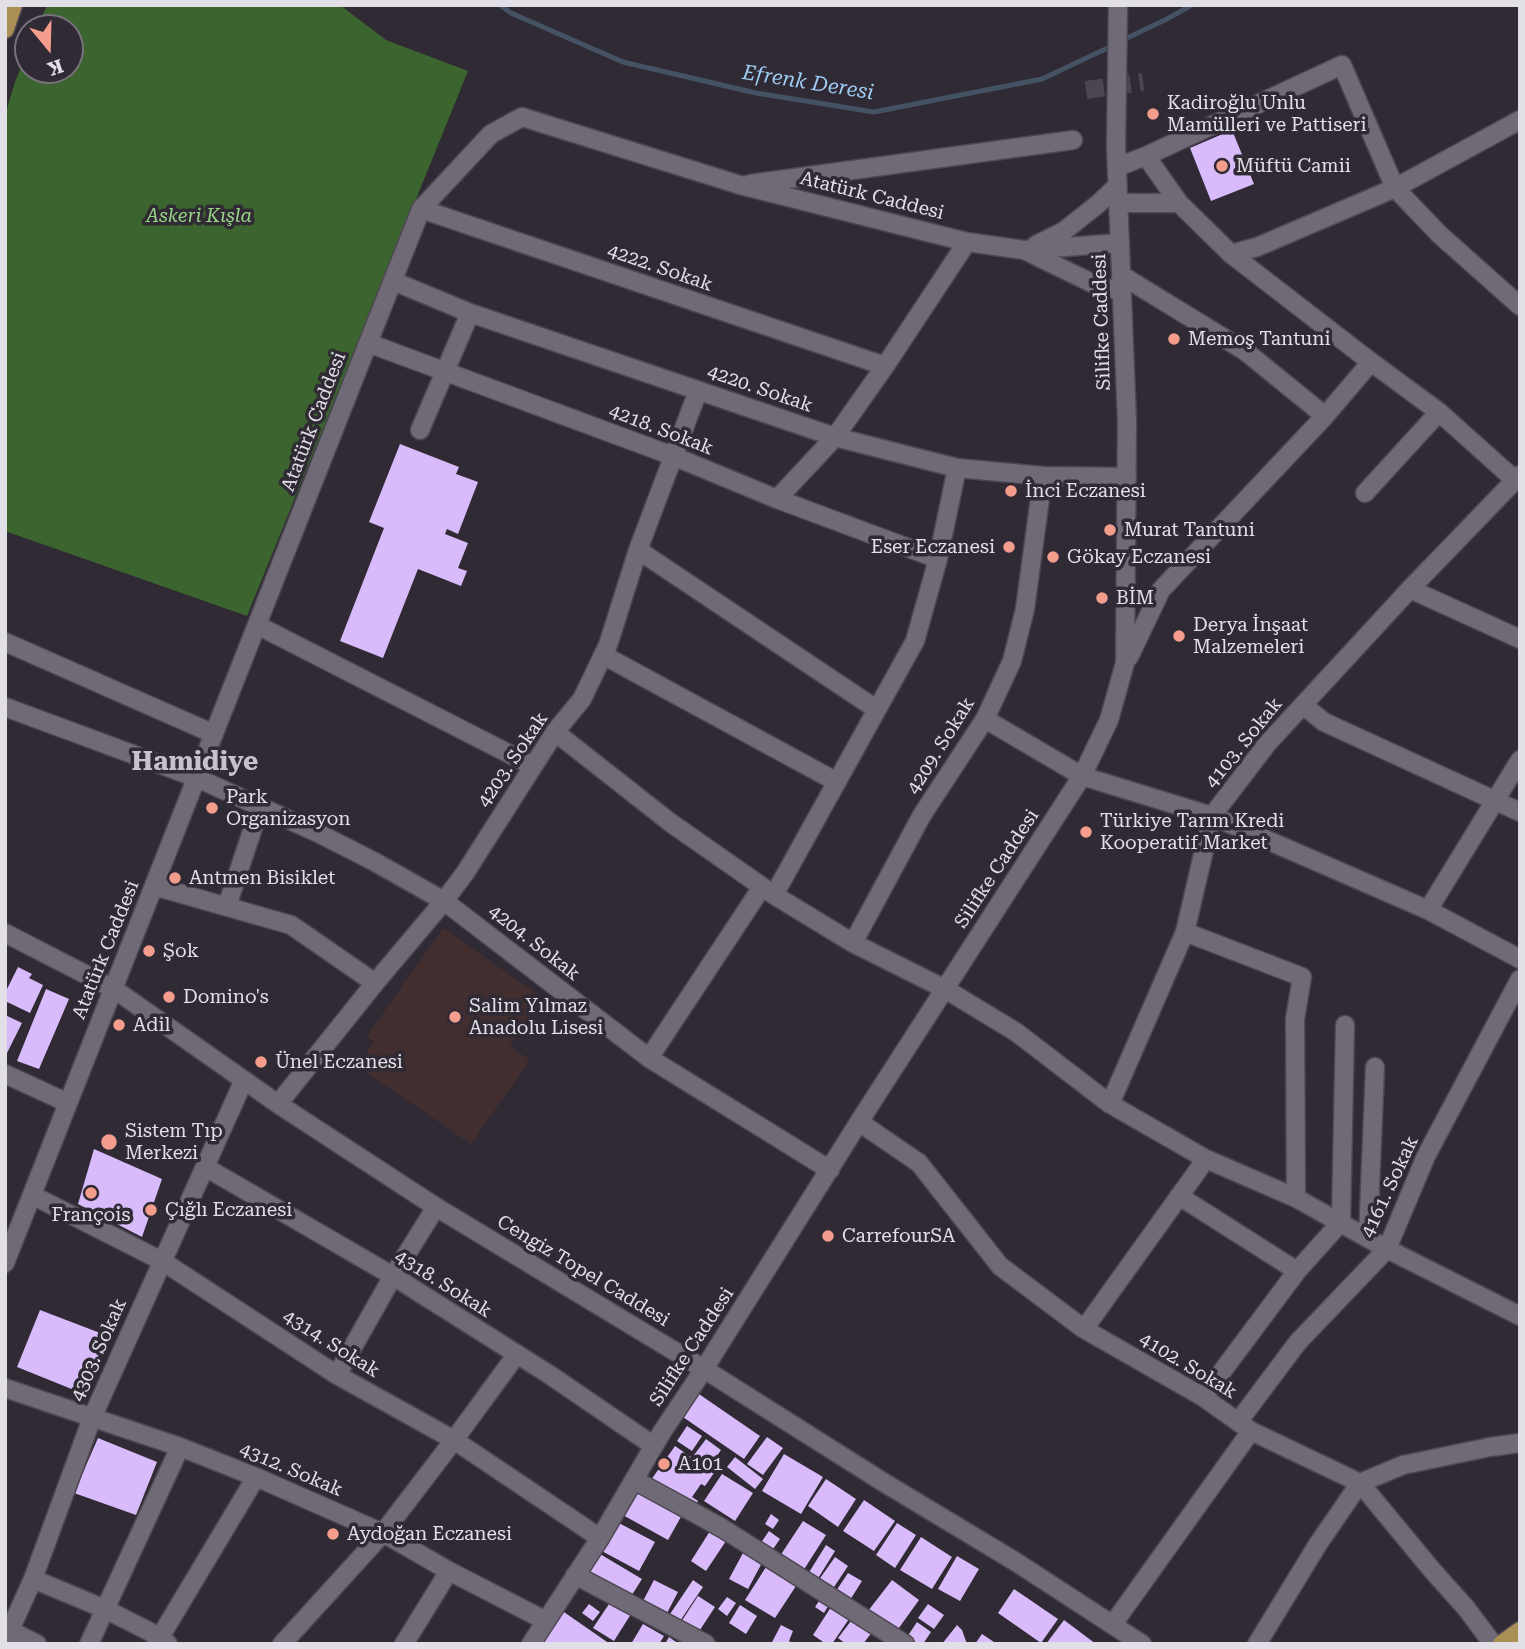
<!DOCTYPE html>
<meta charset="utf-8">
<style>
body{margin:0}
#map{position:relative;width:1525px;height:1649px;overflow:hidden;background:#2f2a34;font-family:"Roboto Serif",serif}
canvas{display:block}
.frame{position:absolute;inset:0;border:7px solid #e2dfe6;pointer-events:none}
.north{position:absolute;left:14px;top:14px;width:70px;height:70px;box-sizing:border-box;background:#2f2a34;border:2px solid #77727b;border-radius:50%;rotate:161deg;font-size:19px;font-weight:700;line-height:28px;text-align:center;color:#e2dfe6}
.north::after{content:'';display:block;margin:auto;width:24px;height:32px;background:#f49d8d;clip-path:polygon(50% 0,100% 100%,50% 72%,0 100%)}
</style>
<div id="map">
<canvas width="1525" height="1649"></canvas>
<div class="frame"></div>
<div class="north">K</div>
</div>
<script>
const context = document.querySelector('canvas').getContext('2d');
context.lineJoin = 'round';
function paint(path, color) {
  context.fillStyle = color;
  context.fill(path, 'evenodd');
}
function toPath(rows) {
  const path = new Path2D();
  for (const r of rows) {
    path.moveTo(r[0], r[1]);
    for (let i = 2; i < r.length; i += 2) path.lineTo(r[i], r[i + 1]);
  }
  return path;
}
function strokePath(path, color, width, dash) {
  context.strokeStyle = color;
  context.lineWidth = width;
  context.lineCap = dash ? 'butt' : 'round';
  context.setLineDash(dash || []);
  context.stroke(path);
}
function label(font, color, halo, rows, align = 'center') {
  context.font = font + ' "Roboto Serif",serif';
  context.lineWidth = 7;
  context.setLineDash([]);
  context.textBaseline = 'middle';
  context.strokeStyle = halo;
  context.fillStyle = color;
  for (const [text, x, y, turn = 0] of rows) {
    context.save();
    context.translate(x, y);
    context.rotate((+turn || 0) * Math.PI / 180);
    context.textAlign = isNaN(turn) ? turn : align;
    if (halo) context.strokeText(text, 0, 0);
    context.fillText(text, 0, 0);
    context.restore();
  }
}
const education = toPath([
 [443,928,543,998,510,1046,530,1060,471,1144,357,1066,374,1042,367,1036]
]);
const forest = toPath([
 [47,5,340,5,386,40,468,71,247,616,5,531,5,115,15,82,28,50,28,70,70,70,70,28,37,28]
]);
const stream = toPath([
 [500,5,511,13,623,62,756,93,874,112,1042,79,1114,45],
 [1123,40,1167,19,1192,5]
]);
const building = toPath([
 [1232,130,1254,184,1211,201,1190,148],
 [400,444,459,467,456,474,478,482,458,534,447,529,445,534,468,543,458,568,467,571,461,586,418,569,383,658,340,641,384,528,369,522],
 [18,967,32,974,29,978,43,985,30,1013,5,1001,5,993],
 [46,989,69,999,39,1069,17,1061],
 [5,1015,22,1023,5,1057],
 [94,1149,162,1179,142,1237,78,1204],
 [40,1310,108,1336,84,1394,17,1367],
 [696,1392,760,1436,744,1459,680,1415],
 [687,1426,702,1436,692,1451,677,1441],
 [767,1437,783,1448,763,1475,747,1464],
 [98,1438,157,1462,136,1515,74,1493],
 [706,1439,721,1450,710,1466,694,1455],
 [675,1446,714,1473,705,1486,701,1484,692,1497,698,1501,693,1509,651,1480],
 [784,1454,823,1477,801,1514,762,1491],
 [735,1457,763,1479,755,1489,727,1467],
 [722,1474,753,1493,735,1521,704,1501],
 [826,1479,856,1499,838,1527,808,1506],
 [635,1489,682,1515,668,1540,621,1514],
 [864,1500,895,1521,874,1551,843,1531],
 [771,1514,779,1520,773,1529,765,1524],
 [615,1521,655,1542,639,1571,600,1550],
 [803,1521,826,1535,803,1571,780,1556],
 [897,1523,916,1535,895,1568,876,1555],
 [710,1531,726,1541,706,1571,691,1561],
 [769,1531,780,1539,771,1552,760,1544],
 [921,1537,952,1557,932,1589,900,1570],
 [826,1545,835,1551,817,1580,808,1574],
 [744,1551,763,1561,748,1589,729,1579],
 [600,1554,642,1579,630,1598,588,1574],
 [957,1556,979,1569,960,1601,938,1589],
 [835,1557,848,1566,832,1590,818,1581],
 [766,1567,796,1586,775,1618,745,1600],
 [848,1573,862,1581,850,1600,836,1591],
 [654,1580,678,1592,666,1615,642,1603],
 [693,1580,703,1587,680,1621,670,1614],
 [892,1580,919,1600,896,1632,868,1611],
 [1014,1589,1058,1619,1041,1643,998,1613],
 [698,1596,715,1607,698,1633,681,1622],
 [727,1597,736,1603,727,1616,718,1609],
 [821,1598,830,1603,824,1613,815,1607],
 [611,1601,631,1614,614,1641,593,1628],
 [589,1604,600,1612,593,1621,582,1613],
 [928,1604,944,1615,934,1629,918,1618],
 [740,1605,757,1616,746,1634,729,1623],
 [831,1607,849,1619,832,1644,826,1644,813,1635],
 [561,1610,610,1644,540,1644],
 [854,1617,872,1632,863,1644,846,1644,838,1638],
 [1064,1620,1096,1644,1046,1644],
 [917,1622,931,1632,923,1644,911,1644,905,1640],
 [643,1624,664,1636,659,1644,631,1644],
 [781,1625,793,1631,789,1641,794,1644,771,1644],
 [957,1625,962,1630,967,1644,942,1644],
 [982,1634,997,1644,975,1644],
 [669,1637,679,1644,665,1644]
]);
const minorTunnel = toPath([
 [1086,90,1143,82]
]);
const minor = toPath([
 [1117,167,1146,156,1342,65,1395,188,1439,234,1520,306],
 [750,184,1073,140],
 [1118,203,1179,203,1146,156],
 [1179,203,1231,254,1371,362,1439,412,1515,480],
 [421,209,885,366],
 [1036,245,1064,231,1098,204,1117,186],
 [1024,250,1098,286,1122,291],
 [1231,254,1257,247,1395,188,1520,120],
 [1121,275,1245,351,1325,416],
 [393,281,470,313,835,437,957,468,1043,476,1127,477],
 [368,343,673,456,777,499,938,559],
 [420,430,470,313],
 [1365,493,1439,412],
 [777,499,835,437,885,366,967,242],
 [638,550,876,709],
 [1410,589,1520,639],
 [257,625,533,766],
 [5,642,214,734],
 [603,655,837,782],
 [1129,657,1161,590,1325,416,1371,362],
 [1303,705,1324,722,1520,812],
 [5,707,197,778,318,833,375,862,444,901,649,1058,830,1170],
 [985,719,1082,776,1212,816,1428,910,1520,959],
 [555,732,671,823,774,895,853,943,945,989,1016,1032,1110,1104,1206,1159,1296,1198,1387,1249,1520,1316],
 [154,886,291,925,375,983],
 [774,895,915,641,938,559,957,468],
 [227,906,260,807],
 [1428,910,1520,760],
 [1185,932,1302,977,1295,1019,1296,1198],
 [5,933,114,989,278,1104,436,1207,704,1369,883,1482,1016,1562,1142,1644],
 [853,943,922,815,985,719,1012,661,1025,609,1043,476],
 [649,1058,762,887],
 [5,1074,68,1103],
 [278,1104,375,983,444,901,465,873,555,732,582,699,608,645,638,550,698,391],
 [1110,1104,1185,932,1212,816,1267,744,1410,589,1520,475],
 [859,1122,919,1163,1000,1266,1084,1329,1203,1397,1251,1431,1360,1483,1432,1570,1466,1608,1493,1644],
 [205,1167,393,1276,550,1375,654,1446],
 [32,1195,162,1261,337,1375,454,1440,600,1538],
 [1179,1196,1297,1271],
 [1368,1238,1375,1067],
 [5,1263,421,209,491,134,522,117,740,185,967,242,1024,250,1120,243],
 [1084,1329,1206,1159],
 [337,1375,393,1276,436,1207],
 [5,1388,180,1447,256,1477,383,1533,449,1571,546,1621],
 [1203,1397,1297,1271,1341,1222,1345,1025],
 [1238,1422,1298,1342,1387,1249,1426,1156,1520,979],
 [634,1480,722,1528,905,1644],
 [575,1575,706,1644],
 [33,1579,105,1609,160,1637,168,1644],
 [1113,1624,1251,1431],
 [11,1631,37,1644],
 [5,1641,33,1579,92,1418,244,1080],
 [89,1644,180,1447],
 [156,1644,256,1477],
 [282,1644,383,1533,454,1440,517,1354],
 [404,1644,449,1571],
 [531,1644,600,1538,662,1432,704,1369,859,1122,1082,776,1109,720,1125,663,1127,422,1116,147],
 [1257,1644,1318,1544,1360,1483,1403,1465,1490,1447,1520,1443]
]);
const major = toPath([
 [5,29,13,5],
 [1502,1644,1520,1631]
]);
const minorBridge = toPath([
 [1116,147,1118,5]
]);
const markers = [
 [1153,114,7,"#f49d8d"],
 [1222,166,7,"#f49d8d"],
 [1174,339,7,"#f49d8d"],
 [1011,491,7,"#f49d8d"],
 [1110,530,7,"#f49d8d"],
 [1009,547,7,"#f49d8d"],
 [1053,557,7,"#f49d8d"],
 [1102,598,7,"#f49d8d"],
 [1179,636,7,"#f49d8d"],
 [212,808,7,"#f49d8d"],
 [1086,832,7,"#f49d8d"],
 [175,878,7,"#f49d8d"],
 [149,951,7,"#f49d8d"],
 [169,997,7,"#f49d8d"],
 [455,1017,7,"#f49d8d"],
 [119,1025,7,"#f49d8d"],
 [261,1062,7,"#f49d8d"],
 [109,1142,9,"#f49d8d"],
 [91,1193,7,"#f49d8d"],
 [151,1210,7,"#f49d8d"],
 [828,1236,7,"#f49d8d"],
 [664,1464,7,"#f49d8d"],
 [333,1534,7,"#f49d8d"]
];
const poiNames = [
 ["Kadiroğlu Unlu",1167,103],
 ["Mamülleri ve Pattiseri",1167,125],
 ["Müftü Camii",1236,166],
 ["Memoş Tantuni",1188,339],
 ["İnci Eczanesi",1025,491],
 ["Murat Tantuni",1124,530],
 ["Eser Eczanesi",995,547,"right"],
 ["Gökay Eczanesi",1067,557],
 ["BİM",1116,598],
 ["Derya İnşaat",1193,625],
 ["Malzemeleri",1193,647],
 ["Park",226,797],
 ["Organizasyon",226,819],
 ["Türkiye Tarım Kredi",1100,821],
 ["Kooperatif Market",1100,843],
 ["Antmen Bisiklet",189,878],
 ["Şok",163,951],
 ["Domino's",183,997],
 ["Salim Yılmaz",469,1006],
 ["Anadolu Lisesi",469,1028],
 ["Adil",133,1025],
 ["Ünel Eczanesi",275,1062],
 ["Sistem Tıp",125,1131],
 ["Merkezi",125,1153],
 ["Çığlı Eczanesi",165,1210],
 ["François",91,1215,"center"],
 ["CarrefourSA",842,1236],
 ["A101",678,1464],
 ["Aydoğan Eczanesi",347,1534]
];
const streetNames = [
 ["Atatürk Caddesi",872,196,14],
 ["4222. Sokak",660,268,19],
 ["Silifke Caddesi",1102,322,-92],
 ["4220. Sokak",760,389,19],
 ["Atatürk Caddesi",314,422,-69],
 ["4218. Sokak",661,430,21],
 ["4103. Sokak",1244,743,-51],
 ["4209. Sokak",941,746,-58],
 ["4203. Sokak",513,760,-56],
 ["Silifke Caddesi",997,869,-57],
 ["4204. Sokak",534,943,38],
 ["Atatürk Caddesi",106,950,-68],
 ["4161. Sokak",1390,1187,-65],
 ["Cengiz Topel Caddesi",583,1271,31],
 ["4318. Sokak",443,1284,32],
 ["4314. Sokak",331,1344,32],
 ["Silifke Caddesi",692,1347,-57],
 ["4303. Sokak",99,1350,-66],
 ["4102. Sokak",1188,1366,31],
 ["4312. Sokak",291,1470,23]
];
const parkNames = [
 ["Askeri Kışla",199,216]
];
const waterNames = [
 ["Efrenk Deresi",808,83,9]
];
const districtNames = [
 ["Hamidiye",195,762]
];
paint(education, '#422e2f');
paint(forest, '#3b642e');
strokePath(stream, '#445263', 5);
paint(building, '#d9bbfc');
strokePath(minorTunnel, '#4a454f', 18, [18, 9]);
strokePath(minor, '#4c4851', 21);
strokePath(major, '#4c4851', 21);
strokePath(minor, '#6f6a76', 18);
strokePath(major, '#aa8e55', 18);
strokePath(minorBridge, '#4c4851', 21, []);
strokePath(minorBridge, '#6f6a76', 18);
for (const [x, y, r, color] of markers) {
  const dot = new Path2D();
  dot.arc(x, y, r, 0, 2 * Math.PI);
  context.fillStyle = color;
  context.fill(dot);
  strokePath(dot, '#2f2a34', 2.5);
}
label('19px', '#e2dfe6', '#2f2a34', poiNames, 'left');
label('19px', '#e2dfe6', '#2f2a34', streetNames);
label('italic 19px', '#97d485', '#2f2a34', parkNames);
label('italic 21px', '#9dcbf3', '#2f2a34', waterNames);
label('bold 26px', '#c6c1ce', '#2f2a34', districtNames);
</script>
